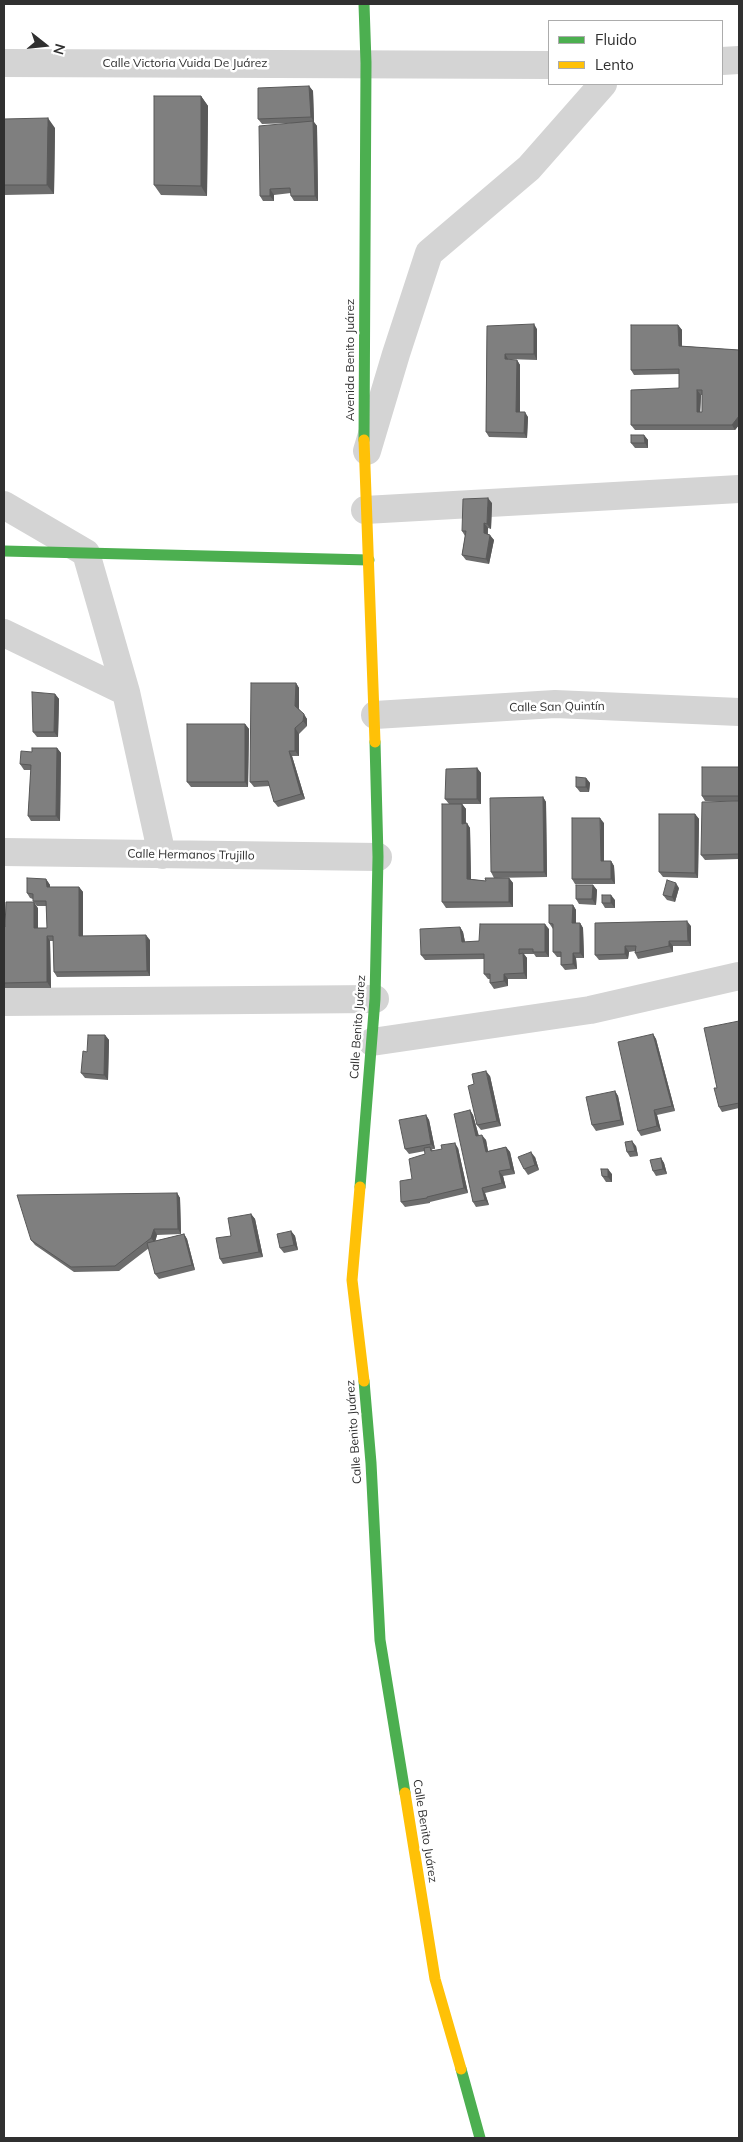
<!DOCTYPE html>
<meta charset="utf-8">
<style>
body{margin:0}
#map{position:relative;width:743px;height:2142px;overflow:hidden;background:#fff;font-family:Mulish,sans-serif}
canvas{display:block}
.frame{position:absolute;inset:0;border:5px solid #303030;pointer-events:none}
.legend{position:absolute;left:548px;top:20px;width:175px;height:65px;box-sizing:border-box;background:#fff;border:1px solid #acacac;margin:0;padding:6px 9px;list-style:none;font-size:15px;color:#303030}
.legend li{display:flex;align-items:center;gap:10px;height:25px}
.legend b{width:25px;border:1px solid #acacac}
.north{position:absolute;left:20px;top:20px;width:50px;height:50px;-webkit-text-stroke:4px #fff;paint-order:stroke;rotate:106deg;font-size:14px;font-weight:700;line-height:20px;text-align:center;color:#303030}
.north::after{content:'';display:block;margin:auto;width:18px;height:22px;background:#303030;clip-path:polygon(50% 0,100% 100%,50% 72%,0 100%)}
</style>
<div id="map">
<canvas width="743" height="2142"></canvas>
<div class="frame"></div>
<ul class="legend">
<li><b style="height:6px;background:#4caf50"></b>Fluido</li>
<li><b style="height:6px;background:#ffc107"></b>Lento</li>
</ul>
<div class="north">N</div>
</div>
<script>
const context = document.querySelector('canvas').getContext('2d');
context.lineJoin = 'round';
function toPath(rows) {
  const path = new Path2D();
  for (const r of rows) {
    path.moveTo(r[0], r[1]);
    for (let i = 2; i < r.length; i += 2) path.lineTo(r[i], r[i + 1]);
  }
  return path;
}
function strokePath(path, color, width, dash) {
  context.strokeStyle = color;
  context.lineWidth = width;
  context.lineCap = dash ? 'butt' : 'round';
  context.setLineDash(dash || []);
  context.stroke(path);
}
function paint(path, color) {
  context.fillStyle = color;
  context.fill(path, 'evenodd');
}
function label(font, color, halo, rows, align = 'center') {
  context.font = font + ' Mulish,sans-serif';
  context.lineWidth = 5;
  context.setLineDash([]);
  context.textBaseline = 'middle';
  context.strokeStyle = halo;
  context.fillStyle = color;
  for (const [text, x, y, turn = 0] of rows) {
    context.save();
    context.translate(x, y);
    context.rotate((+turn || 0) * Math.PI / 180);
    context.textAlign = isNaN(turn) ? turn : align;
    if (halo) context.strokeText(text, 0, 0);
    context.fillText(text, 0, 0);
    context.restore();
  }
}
const street = toPath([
 [722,61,739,60],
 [4,63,549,65],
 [367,451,396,354,429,253,529,168,603,84],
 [4,505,86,553,126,692,162,855],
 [365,510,739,489],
 [4,633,126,692],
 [375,715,555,704,739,712],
 [4,852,378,857],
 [4,1002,375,999],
 [372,1042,590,1010,739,976]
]);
const fast = toPath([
 [364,4,366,63,364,440],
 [4,551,369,560],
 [360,1187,375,999,378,857,375,742],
 [364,1381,371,1463,380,1640,405,1793],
 [461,2069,480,2138]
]);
const slow = toPath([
 [364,440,375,742],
 [360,1187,352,1280,364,1381],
 [405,1793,435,1979,461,2069]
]);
const wall = toPath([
 [309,86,313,91,314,122,317,126,318,201,294,201,291,196,291,193,274,195,274,201,263,201,260,196,292,123,262,124,258,119],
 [201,96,208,106,207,196,161,195,154,185],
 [4,119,55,128,54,194,4,195],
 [678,325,682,330,682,346,739,350,739,425,735,430,635,430,631,425,679,388,679,374,634,375,631,370],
 [701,395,702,395,702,412,700,412],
 [487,326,537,329,537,360,508,359,508,360,517,360,520,365,520,412,528,417,527,438,489,437,486,432],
 [644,435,648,440,648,448,635,448,631,443],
 [492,503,491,529,488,528,488,534,494,540,489,564,466,560,462,555,465,536,462,531],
 [296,683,299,688,299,709,307,719,307,726,299,734,299,756,292,756,305,799,278,807,274,802,270,786,254,787,250,782],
 [55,694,59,699,58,737,37,737,33,732],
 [245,724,249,729,248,787,191,787,187,782],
 [57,748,61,753,60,821,31,821,28,816,31,770,24,770,20,764,32,752],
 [739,767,739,801,705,801,702,796],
 [477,768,481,773,481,804,449,804,445,799],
 [586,778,590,783,589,792,580,792,576,787],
 [543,797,546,802,547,877,494,878,491,872],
 [739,801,739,859,705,860,701,855],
 [462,804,466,809,466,823,470,828,471,879,486,881,509,878,513,883,513,907,446,908,442,902],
 [695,814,699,819,698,878,663,877,659,872],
 [604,823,604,861,611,861,614,866,615,884,575,884,572,879],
 [46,879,50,885,50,887,79,887,83,892,83,936,150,940,150,976,57,977,54,972,53,941,50,941,51,988,4,988,4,927,5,927,38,908,38,928,47,928,46,906,37,906,33,901,33,899,30,898,27,893],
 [593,885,597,890,596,905,579,904,576,899],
 [679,888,675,902,667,900,663,895],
 [615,900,615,908,605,908,602,903],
 [573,905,576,910,576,923,580,923,583,928,584,958,576,958,577,969,565,970,561,965,561,957,557,957,553,952,553,929,549,923],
 [691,926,691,946,673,946,673,952,638,959,635,953,635,951,629,952,628,959,599,960,595,955],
 [460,927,463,932,465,942,479,941,549,929,549,957,536,957,534,954,524,954,527,958,527,979,508,979,508,986,494,989,490,983,490,979,488,979,484,974,484,959,425,960,421,955],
 [739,1021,739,1108,722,1112,719,1107,717,1088],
 [653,1034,656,1039,675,1111,657,1115,661,1131,641,1136,638,1131],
 [105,1035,109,1040,108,1080,85,1078,81,1073,87,1052],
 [490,1076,501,1126,481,1130,477,1125,474,1084],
 [615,1091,618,1096,624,1125,596,1131,592,1125],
 [470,1110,473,1115,479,1136,486,1140,488,1151,506,1147,510,1152,515,1174,503,1176,506,1188,485,1193,489,1205,476,1207,473,1202],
 [426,1115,429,1120,435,1149,432,1149,433,1151,458,1148,468,1193,430,1202,430,1203,405,1207,401,1202,425,1154,425,1151,409,1154,405,1149],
 [636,1146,638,1156,630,1157,627,1152],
 [535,1157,539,1170,528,1175,524,1169],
 [661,1158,664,1163,667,1174,656,1176,653,1171],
 [612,1174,612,1182,606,1182,602,1176],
 [177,1193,180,1198,181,1234,157,1235,155,1241,184,1234,187,1239,195,1270,159,1279,155,1274,149,1248,119,1271,74,1272,35,1245,31,1240],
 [251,1214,255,1219,263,1257,223,1264,220,1259,231,1236],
 [291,1231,295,1236,298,1250,284,1253,280,1248]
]);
const shadedWall = toPath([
 [309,86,313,91,314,122,311,117],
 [201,96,208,106,207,196,201,186],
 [48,118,55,128,54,194,47,185],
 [313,121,317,126,318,201,315,196],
 [270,189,274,195,274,201,270,196],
 [534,324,537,329,537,360,534,354],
 [678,325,682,330,682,351,679,346],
 [505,354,508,359,509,365,505,359],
 [517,360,520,365,520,417,516,412],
 [697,390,701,395,700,417,697,412],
 [525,412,528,417,527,438,524,433],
 [739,416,739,425,735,430,732,425],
 [644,435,648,440,648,448,645,443],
 [488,498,492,503,491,529,487,524],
 [484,523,488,528,487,538,484,533],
 [490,535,494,540,489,564,486,559],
 [296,683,299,688,299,711,295,706],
 [55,694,59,699,58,737,54,732],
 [304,714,307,719,307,726,303,721],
 [245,724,249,729,248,787,245,782],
 [295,728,299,734,299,756,295,751],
 [57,748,61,753,60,821,56,816],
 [289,751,292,756,305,799,301,794],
 [477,768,481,773,481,804,477,799],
 [586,778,590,783,589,792,586,787],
 [543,797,546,802,547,877,544,872],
 [462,804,466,809,466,829,462,824],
 [695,814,699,819,698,878,695,873],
 [600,818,604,823,604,866,601,861],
 [467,823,470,828,471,884,467,879],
 [611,861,614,866,615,884,611,879],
 [509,878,513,883,513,907,509,902],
 [46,879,50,885,50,892,47,887],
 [676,883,679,888,675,902,672,897],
 [593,885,597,890,596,905,592,899],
 [79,887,83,892,83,941,79,936],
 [611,895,615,900,615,908,611,903],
 [34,902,38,908,38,933,34,928],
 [573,905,576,910,576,928,572,923],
 [687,921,691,926,691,946,688,941],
 [580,923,583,928,584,958,580,953],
 [545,924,549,929,549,957,545,952],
 [460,927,463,932,466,947,462,942],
 [146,935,150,940,150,976,147,971],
 [47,936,50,941,51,988,47,982],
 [669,941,673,946,673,952,669,946],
 [625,946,629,952,628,959,625,954],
 [523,953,527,958,527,979,524,973],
 [573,953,576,958,577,969,573,964],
 [504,974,508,979,508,986,504,981],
 [653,1034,656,1039,675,1111,672,1106],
 [105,1035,109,1040,108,1080,104,1075],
 [486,1071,490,1076,501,1126,497,1121],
 [615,1091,618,1096,624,1125,621,1120],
 [470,1110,473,1115,480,1141,476,1136],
 [654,1110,657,1115,661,1131,657,1126],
 [426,1115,429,1120,435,1149,431,1144],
 [482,1135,486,1140,489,1157,486,1152],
 [632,1141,636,1146,638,1156,635,1151],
 [455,1143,458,1148,468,1193,464,1188],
 [506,1147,510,1152,515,1174,511,1169],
 [531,1152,535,1157,539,1170,535,1165],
 [661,1158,664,1163,667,1174,663,1169],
 [608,1169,612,1174,612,1182,608,1177],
 [499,1171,503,1176,506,1188,502,1183],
 [482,1188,485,1193,489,1205,485,1200],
 [177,1193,180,1198,181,1234,178,1229],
 [251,1214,255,1219,263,1257,259,1252],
 [154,1229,157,1235,155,1243,151,1238],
 [291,1231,295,1236,298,1250,294,1245],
 [184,1234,187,1239,195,1270,192,1265]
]);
const building = toPath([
 [309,86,311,117,258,119,258,88,309,86],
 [154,96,201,96,201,186,154,185,154,96],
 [48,118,47,185,4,185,4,119,48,118],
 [313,121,315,196,291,196,290,188,270,189,270,196,260,196,259,126,313,121],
 [534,324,534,354,505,354,505,359,517,360,516,412,525,412,524,433,486,432,487,326,534,324],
 [631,325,678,325,679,346,739,350,739,416,732,425,631,425,631,390,679,388,679,369,631,370,631,325],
 [697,390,702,390,702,412,697,412,697,390],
 [631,435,644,435,645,443,631,443,631,435],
 [488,498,487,524,484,523,484,533,490,535,486,559,462,555,466,531,462,531,463,499,488,498],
 [251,683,296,683,295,706,304,714,303,721,295,728,295,751,289,751,301,794,274,802,268,781,250,782,251,683],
 [32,692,55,694,54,732,33,732,32,692],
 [187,724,245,724,245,782,187,782,187,724],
 [32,748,57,748,56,816,28,816,31,765,20,764,21,751,32,752,32,748],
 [702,767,739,767,739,796,702,796,702,767],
 [477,768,477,799,445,799,446,769,477,768],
 [576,777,586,778,586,787,576,787,576,777],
 [543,797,544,872,491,872,490,798,543,797],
 [739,801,739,854,701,855,702,802,739,801],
 [442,804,462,804,462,824,467,823,467,879,486,881,485,878,509,878,509,902,442,902,442,804],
 [659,814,695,814,695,873,659,872,659,814],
 [572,818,600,818,601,861,611,861,611,879,572,879,572,818],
 [27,878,46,879,47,887,79,887,79,936,146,935,147,971,54,972,53,936,47,936,47,982,4,983,4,927,5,927,6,902,34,902,34,928,47,928,46,901,33,901,33,894,27,893,27,878],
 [667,880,676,883,672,897,663,895,667,880],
 [576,885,593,885,592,899,576,899,576,885],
 [602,895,611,895,611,903,602,903,602,895],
 [549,905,573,905,572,923,580,923,580,953,573,953,573,964,561,965,561,952,553,952,553,924,549,923,549,905],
 [687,921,688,941,669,941,669,946,635,953,636,946,625,946,625,954,595,955,595,923,687,921],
 [480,924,545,924,545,952,533,952,533,949,519,949,519,954,523,953,524,973,504,974,504,981,490,983,490,974,484,974,484,954,421,955,420,929,460,927,462,942,479,941,480,924],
 [739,1021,739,1103,719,1107,714,1088,717,1088,704,1028,739,1021],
 [653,1034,672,1106,654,1110,657,1126,638,1131,618,1042,653,1034],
 [88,1035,105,1035,104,1075,81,1073,83,1051,87,1052,88,1035],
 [486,1071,497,1121,477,1125,468,1086,474,1084,472,1074,486,1071],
 [615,1091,621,1120,592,1125,586,1097,615,1091],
 [470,1110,476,1136,482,1135,486,1152,506,1147,511,1169,499,1171,502,1183,482,1188,485,1200,473,1202,454,1114,470,1110],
 [426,1115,431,1144,405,1149,399,1120,426,1115],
 [632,1141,635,1151,627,1152,625,1142,632,1141],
 [455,1143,464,1188,427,1197,427,1198,401,1202,400,1181,412,1179,409,1159,425,1154,424,1148,430,1147,431,1151,442,1149,441,1145,455,1143],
 [531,1152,535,1165,524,1169,518,1157,531,1152],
 [661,1158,663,1169,653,1171,650,1160,661,1158],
 [601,1169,608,1169,608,1177,602,1176,601,1169],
 [177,1193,178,1229,154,1229,151,1238,115,1266,71,1267,31,1240,17,1195,177,1193],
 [251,1214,259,1252,220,1259,216,1238,231,1236,228,1218,251,1214],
 [291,1231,294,1245,280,1248,277,1234,291,1231],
 [184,1234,192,1265,155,1274,147,1243,184,1234]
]);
const streetNames = [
 ["Calle Victoria Vuida De Juárez",185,63],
 ["Avenida Benito Juárez",350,360,-90],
 ["Calle San Quintín",557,707,-1],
 ["Calle Hermanos Trujillo",191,855,1],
 ["Calle Benito Juárez",358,1027,-86],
 ["Calle Benito Juárez",354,1432,-94],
 ["Calle Benito Juárez",425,1831,81]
];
strokePath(street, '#d4d4d4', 28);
strokePath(fast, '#4caf50', 11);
strokePath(slow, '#ffc107', 11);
paint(wall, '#6d6d6d');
paint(shadedWall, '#595959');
paint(building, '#7f7f7f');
strokePath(building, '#595959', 1);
label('12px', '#303030', '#fff', streetNames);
</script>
